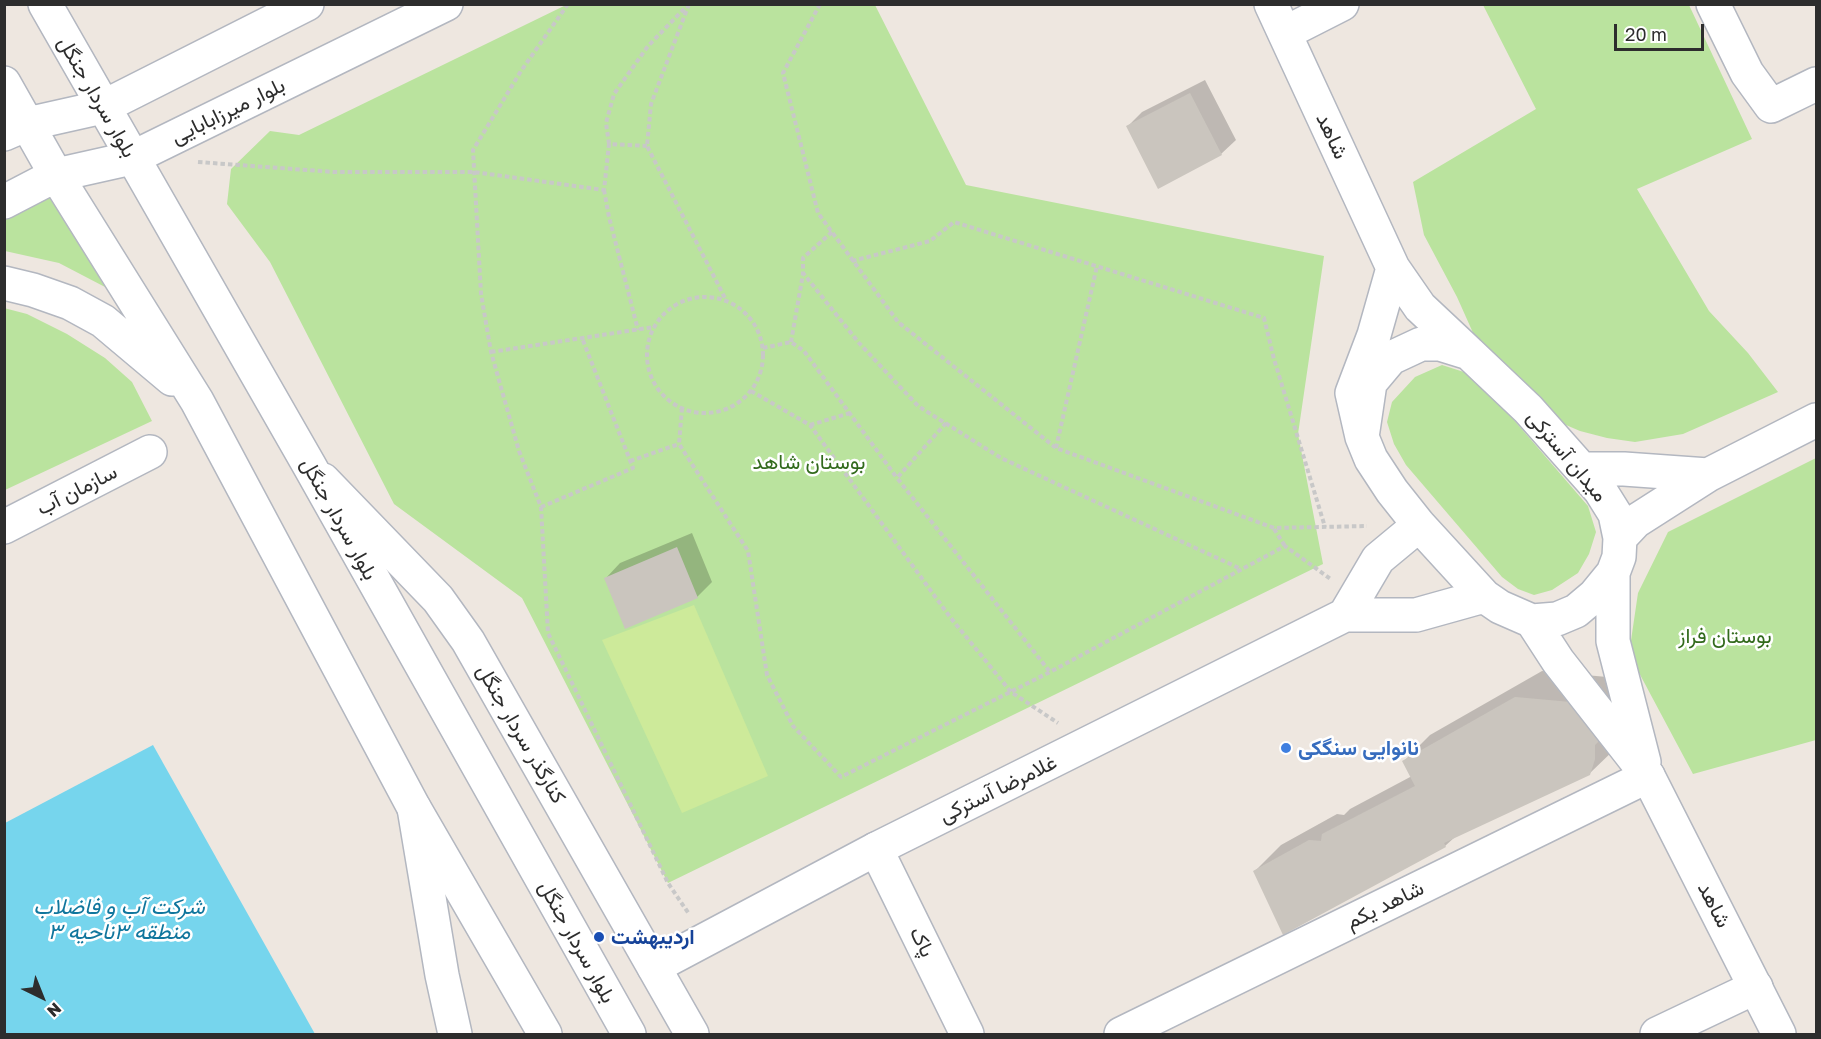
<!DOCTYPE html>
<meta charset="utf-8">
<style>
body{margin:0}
#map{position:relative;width:1821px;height:1039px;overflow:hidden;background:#eee7e0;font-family:"Golos Text",sans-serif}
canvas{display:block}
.frame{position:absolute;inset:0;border:6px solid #2d2d2d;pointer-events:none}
.north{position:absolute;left:12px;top:967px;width:60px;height:60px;-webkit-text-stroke:4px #fff;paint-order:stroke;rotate:137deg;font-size:16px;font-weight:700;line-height:24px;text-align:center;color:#2d2d2d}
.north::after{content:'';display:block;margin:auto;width:21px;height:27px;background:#2d2d2d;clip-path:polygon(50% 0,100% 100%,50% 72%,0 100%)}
.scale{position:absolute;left:1614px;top:24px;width:90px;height:27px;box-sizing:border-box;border:3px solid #2d2d2d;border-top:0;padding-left:8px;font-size:18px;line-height:21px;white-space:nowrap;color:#2d2d2d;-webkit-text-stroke:4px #fff;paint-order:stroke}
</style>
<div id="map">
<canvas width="1821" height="1039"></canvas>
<div class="frame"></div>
<div class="north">N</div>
<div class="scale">20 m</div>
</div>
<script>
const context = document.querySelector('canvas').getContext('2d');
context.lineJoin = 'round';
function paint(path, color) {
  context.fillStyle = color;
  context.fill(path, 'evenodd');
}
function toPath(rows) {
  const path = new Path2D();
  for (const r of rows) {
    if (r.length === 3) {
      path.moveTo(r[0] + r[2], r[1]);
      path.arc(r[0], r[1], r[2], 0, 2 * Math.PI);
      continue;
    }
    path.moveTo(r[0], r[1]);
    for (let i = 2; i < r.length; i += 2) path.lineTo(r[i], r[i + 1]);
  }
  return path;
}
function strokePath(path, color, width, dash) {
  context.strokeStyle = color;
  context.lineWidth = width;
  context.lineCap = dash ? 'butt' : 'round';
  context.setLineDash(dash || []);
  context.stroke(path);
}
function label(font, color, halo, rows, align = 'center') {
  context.font = font + ' "Golos Text",Vazirmatn,sans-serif';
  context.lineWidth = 5;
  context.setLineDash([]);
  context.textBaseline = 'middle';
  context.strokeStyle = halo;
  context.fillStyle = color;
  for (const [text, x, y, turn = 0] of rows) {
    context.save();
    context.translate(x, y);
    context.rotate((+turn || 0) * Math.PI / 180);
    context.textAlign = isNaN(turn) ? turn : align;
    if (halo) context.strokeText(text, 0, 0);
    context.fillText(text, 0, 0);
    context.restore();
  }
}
const green = toPath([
 [566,5,875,5,966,185,1324,256,1298,434,1323,564,668,883,522,598,394,504,270,262,227,204,231,169,270,131,299,135],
 [1483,5,1689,5,1752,139,1637,189,1709,311,1748,353,1778,392,1683,434,1635,442,1607,438,1580,431,1552,419,1474,335,1457,297,1424,235,1413,182,1536,109],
 [48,191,105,287,59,263,5,251,5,214],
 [4,308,27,314,67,334,105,358,132,382,152,421,5,490],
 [1442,365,1467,373,1489,391,1588,506,1596,532,1589,554,1578,573,1552,590,1534,595,1518,589,1502,577,1406,465,1394,444,1387,422,1392,402,1415,377],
 [1816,458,1816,740,1693,774,1629,654,1638,593,1668,532]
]);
const pitch = toPath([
 [694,605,768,776,682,813,602,640]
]);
const water = toPath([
 [153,745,315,1034,5,1034,5,823]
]);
const shadow = toPath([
 [1205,80,1236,140,1221,154,1128,126,1142,112],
 [692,533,712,582,697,597,606,578,620,563],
 [1542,671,1607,677,1620,732,1616,748,1589,774,1455,837,1445,846,1255,871,1281,845,1337,814,1344,815,1350,809,1412,776,1404,761,1430,735]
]);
const building = toPath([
 [1190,93,1222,155,1158,189,1126,126],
 [677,547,698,598,625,629,604,578],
 [1515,697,1581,703,1601,739,1595,745,1595,759,1590,775,1444,843,1446,847,1283,935,1253,871,1309,840,1321,841,1322,834,1415,786,1402,761]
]);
const path = toPath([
 [568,4,521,71,473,150,481,294,491,352,519,451,541,507,548,633,668,883,689,914],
 [689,4,651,104,647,146,726,300],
 [820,4,783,73,818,213,898,322,1056,448,1274,528,1367,526],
 [609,144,606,123,614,94,648,46,686,7],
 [198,162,334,172,474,172,604,190,609,144,647,146],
 [604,190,609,217,638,330],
 [832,232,803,258,803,273,859,343,918,406,1001,458,1241,569],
 [852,261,930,241,954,222,1264,318,1274,359,1325,527],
 [705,355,58],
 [791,342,803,274],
 [763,348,791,342,804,351,897,478],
 [491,352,654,327],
 [751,391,810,425,950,617,1011,692,1058,723],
 [682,408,679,444,748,551,767,675,793,726,841,777,1050,672,1285,546,1332,580],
 [946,423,897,478,1050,672],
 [810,425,850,413],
 [1056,448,1097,266],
 [630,461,679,444],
 [541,507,633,468,582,338],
 [1274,529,1285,546]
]);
const minor = toPath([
 [1713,4,1747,73,1771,106,1816,84],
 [1285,33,1342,4],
 [323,480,438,599,468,641,692,1034],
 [4,527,150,452],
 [414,808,442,975,455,1034],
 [876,849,967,1034],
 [1121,1034,1648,776],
 [1657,1034,1756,987]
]);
const tertiary = toPath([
 [1271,4,1393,268,1420,307,1468,352],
 [1362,437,1370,383,1391,358,1421,344,1440,344,1469,353,1528,409,1600,490,1615,514,1620,538,1619,557,1613,573,1595,595,1576,611,1557,619,1532,621,1500,607,1484,596,1419,525,1392,491,1371,459,1362,437,1352,393,1374,335,1393,268],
 [1582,469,1624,469,1708,475],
 [1620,538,1636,521,1708,475,1816,420],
 [1613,573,1613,641,1644,762],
 [1345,615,1378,559,1419,525],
 [1532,621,1558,661,1648,776,1779,1034],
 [654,967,876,849,1345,615,1416,615,1484,596]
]);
const secondary = toPath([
 [45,4,309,465,629,1034],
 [4,83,56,175,197,401,413,806,545,1034],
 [4,134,27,124,103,107,307,4],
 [4,202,56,175,132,158,446,4],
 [4,283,33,290,70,303,103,321,172,379]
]);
const markers = [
 [1286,748,6,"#3f7fe0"],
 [599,937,6,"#1a4fb4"]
];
const streetNames = [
 ["بلوار سردار جنگل",97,97,60],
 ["بلوار میرزابابایی",228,111,-26],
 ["شاهد",1332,136,65],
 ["میدان آسترکی",1567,456,50],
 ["سازمان آب",77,490,-27],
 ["بلوار سردار جنگل",339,519,61],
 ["کنارگذر سردار جنگل",521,734,60],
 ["غلامرضا آسترکی",998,789,-26],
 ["شاهد یکم",1385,905,-26],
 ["شاهد",1714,905,63],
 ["بلوار سردار جنگل",577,942,61],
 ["پاک",922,942,64]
];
const parkNames = [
 ["بوستان شاهد",809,462],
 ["بوستان فراز",1725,636]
];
const shopNames = [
 ["نانوایی سنگکی",1298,748]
];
const transitNames = [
 ["اردیبهشت",611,937]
];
const waterNames = [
 ["شرکت آب و فاضلاب",119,907],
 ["منطقه ۳ناحیه ۳",119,932]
];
paint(green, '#bae39e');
paint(pitch, '#cdea9a');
paint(water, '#76d5ed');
paint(shadow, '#0003');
paint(building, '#cac5be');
strokePath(minor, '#b3b7c0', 36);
strokePath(tertiary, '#b3b7c0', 36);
strokePath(secondary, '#b3b7c0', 36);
strokePath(path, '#c8c8c8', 4, [4.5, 3]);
strokePath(minor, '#fff', 33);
strokePath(tertiary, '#fff', 33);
strokePath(secondary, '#fff', 33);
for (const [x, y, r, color] of markers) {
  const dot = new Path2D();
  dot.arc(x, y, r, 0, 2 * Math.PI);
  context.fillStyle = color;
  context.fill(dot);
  strokePath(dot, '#fff', 2);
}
label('21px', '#2d2d2d', '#fff', streetNames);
label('21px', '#326a1c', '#fff', parkNames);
label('bold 21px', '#366cbe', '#fff', shopNames, 'left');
label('bold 21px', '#164399', '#fff', transitNames, 'left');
label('italic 22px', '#10769d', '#fff', waterNames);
</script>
